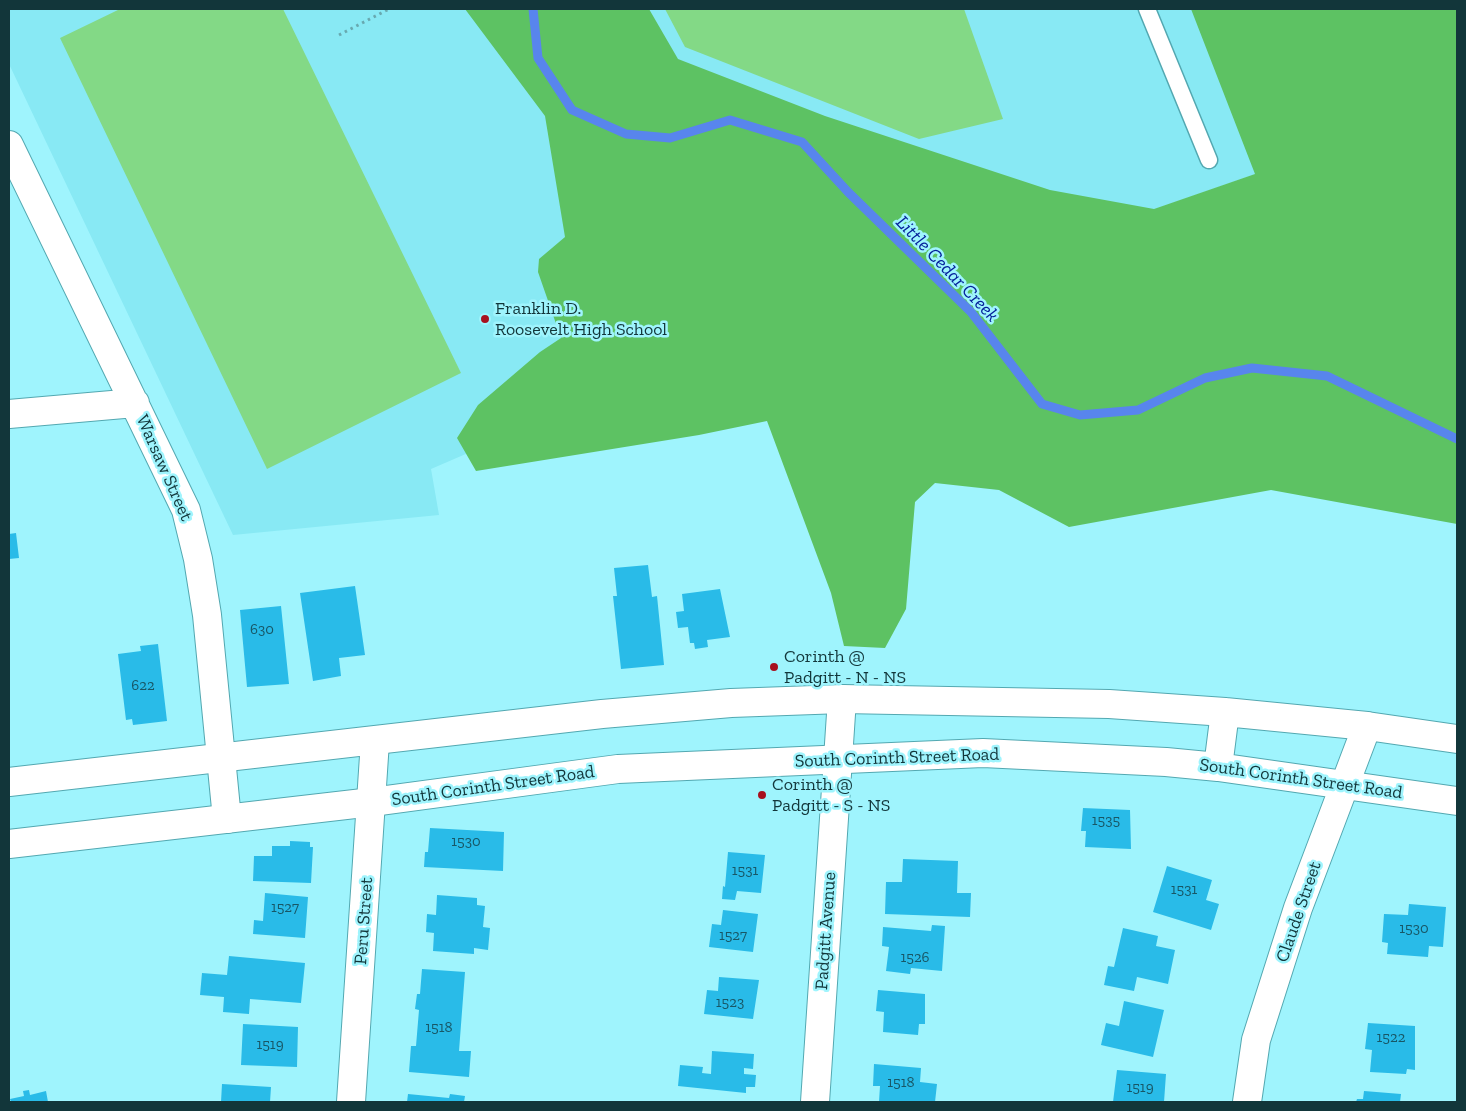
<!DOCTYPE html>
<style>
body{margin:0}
#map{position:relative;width:1466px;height:1111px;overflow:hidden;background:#9ff4fd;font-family:"Zilla Slab",serif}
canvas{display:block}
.frame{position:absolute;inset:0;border:10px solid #12363a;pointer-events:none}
</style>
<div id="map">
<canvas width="1466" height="1111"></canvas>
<div class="frame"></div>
</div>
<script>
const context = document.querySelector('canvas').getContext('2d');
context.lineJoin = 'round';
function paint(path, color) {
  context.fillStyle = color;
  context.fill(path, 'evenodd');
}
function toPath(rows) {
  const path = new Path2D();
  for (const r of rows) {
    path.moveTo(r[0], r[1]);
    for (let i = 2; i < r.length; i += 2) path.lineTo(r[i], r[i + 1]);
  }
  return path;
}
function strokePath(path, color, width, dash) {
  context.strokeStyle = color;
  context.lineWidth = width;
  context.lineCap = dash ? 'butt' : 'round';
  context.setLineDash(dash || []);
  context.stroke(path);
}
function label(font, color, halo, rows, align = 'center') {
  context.font = font + ' "Zilla Slab",serif';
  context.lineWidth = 5;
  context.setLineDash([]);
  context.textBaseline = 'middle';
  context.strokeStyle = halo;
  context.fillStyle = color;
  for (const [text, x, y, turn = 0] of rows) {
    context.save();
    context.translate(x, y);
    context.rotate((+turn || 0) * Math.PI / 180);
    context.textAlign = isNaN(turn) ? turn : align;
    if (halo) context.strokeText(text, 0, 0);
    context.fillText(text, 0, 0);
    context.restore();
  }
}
const built = toPath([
 [9,9,1457,9,1457,104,526,428,431,469,439,515,233,535,9,64]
]);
const green = toPath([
 [120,9,283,9,461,373,267,469,60,38],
 [665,9,964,9,1003,119,919,139,685,47]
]);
const forest = toPath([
 [465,9,649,9,678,59,825,116,1050,190,1154,209,1255,174,1191,9,1457,9,1457,524,1271,490,1069,527,999,490,935,483,915,502,906,609,885,648,844,646,831,593,767,421,699,435,476,471,457,438,478,405,540,352,561,338,538,272,539,259,565,237,545,116]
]);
const stream = toPath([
 [533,9,538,58,572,110,626,134,670,138,730,120,802,142,848,192,971,312,1042,404,1080,415,1138,410,1205,378,1252,368,1327,376,1457,439]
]);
const building = toPath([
 [16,533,19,558,9,559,9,534],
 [648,565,652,597,657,596,664,665,621,669,613,596,617,596,614,568],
 [355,586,365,655,339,658,341,676,313,681,300,593],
 [720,589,730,637,707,640,708,647,695,649,694,643,690,643,688,627,678,628,676,612,684,611,682,594],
 [281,606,289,684,247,687,240,610],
 [158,644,167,721,133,725,132,719,126,720,118,654,141,651,140,646],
 [1083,808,1130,810,1131,849,1085,847,1086,831,1081,831],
 [430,828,504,832,503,871,424,867,425,852,428,852],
 [290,841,310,842,310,847,313,847,311,883,253,881,254,856,272,856,272,846,290,846],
 [728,852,765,855,761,893,737,891,735,900,722,899,723,886,725,887],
 [903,859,958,861,957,893,971,893,970,917,885,914,886,882,902,882],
 [1167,866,1212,880,1206,900,1219,904,1211,930,1153,912],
 [265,893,308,897,305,938,253,934,254,920,263,921],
 [437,895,477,898,477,905,485,906,483,927,490,928,488,950,474,948,474,954,433,951,434,933,426,932,427,914,436,915],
 [1409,904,1446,907,1443,947,1429,946,1428,957,1387,954,1388,943,1382,942,1384,914,1408,915],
 [723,910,758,914,753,952,709,947,712,924,721,925],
 [932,925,945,926,942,971,911,968,910,974,886,971,889,947,882,946,883,927,931,931],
 [1123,928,1158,936,1156,946,1175,950,1168,984,1137,977,1134,991,1104,985,1108,966,1114,967],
 [229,956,305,963,301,1003,250,999,249,1014,223,1012,224,997,200,995,202,973,227,975],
 [422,969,465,972,459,1051,471,1051,469,1077,409,1072,411,1046,416,1046,419,1010,415,1009,417,994,420,994],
 [719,977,759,980,753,1019,704,1014,707,990,718,991],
 [878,990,925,994,925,1024,919,1024,918,1035,883,1032,884,1012,876,1011],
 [1124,1001,1164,1010,1153,1057,1101,1045,1106,1023,1119,1026],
 [1368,1023,1415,1026,1415,1070,1407,1069,1406,1074,1370,1072,1372,1050,1365,1049],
 [243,1024,298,1027,297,1067,241,1065],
 [712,1051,754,1054,753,1069,744,1068,744,1074,756,1075,755,1087,746,1087,746,1093,678,1086,680,1065,703,1067,702,1073,711,1074],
 [874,1064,921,1068,920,1082,937,1084,935,1102,879,1102,880,1086,873,1086],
 [1117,1070,1166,1074,1164,1102,1113,1102],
 [222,1084,271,1087,270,1102,221,1102],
 [29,1090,30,1095,46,1091,48,1102,11,1102,10,1099,24,1096,23,1091],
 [1364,1091,1401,1094,1400,1102,1356,1102,1357,1099,1363,1099],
 [408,1094,449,1098,450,1094,465,1096,464,1102,407,1102]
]);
const path = toPath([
 [339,35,389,9]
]);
const service = toPath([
 [1147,9,1209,160]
]);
const minor = toPath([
 [9,145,186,510,198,559,207,615,227,819],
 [9,414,135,403],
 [351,1102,375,741],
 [815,1102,842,699],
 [1247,1102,1256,1040,1298,908,1367,726]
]);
const secondary = toPath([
 [1218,767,1225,712],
 [9,782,602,714,731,703,842,699,1109,704,1225,712,1367,726,1457,739],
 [9,844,372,802,618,769,983,753,1166,762,1218,767,1457,801]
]);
const markers = [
 [485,319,5,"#a7101e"],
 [774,667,5,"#a7101e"],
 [762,795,5,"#a7101e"]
];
const numberNames = [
 ["630",262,630],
 ["622",143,686],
 ["1535",1106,821],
 ["1530",466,842],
 ["1531",745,871],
 ["1531",1184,890],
 ["1527",285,908],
 ["1530",1414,929],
 ["1527",733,936],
 ["1526",915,958],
 ["1523",730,1003],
 ["1518",439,1028],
 ["1522",1391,1038],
 ["1519",270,1045],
 ["1518",901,1083],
 ["1519",1140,1088]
];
const poiNames = [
 ["Franklin D.",495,309],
 ["Roosevelt High School",495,330],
 ["Corinth @",784,657],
 ["Padgitt - N - NS",784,678],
 ["Corinth @",772,785],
 ["Padgitt - S - NS",772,806]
];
const streetNames = [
 ["Warsaw Street",164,468,66],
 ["South Corinth Street Road",897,758,-2],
 ["South Corinth Street Road",1301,779,8],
 ["South Corinth Street Road",493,786,-8],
 ["Claude Street",1299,912,-71],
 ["Peru Street",364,921,-86],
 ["Padgitt Avenue",826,931,-86]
];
const waterNames = [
 ["Little Cedar Creek",947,269,46]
];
paint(built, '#88e9f4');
paint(green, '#83d986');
paint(forest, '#5dc263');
strokePath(stream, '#5885ed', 9);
paint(building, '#29bbe8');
strokePath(service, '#53a8b1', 19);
strokePath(minor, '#53a8b1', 30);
strokePath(secondary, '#53a8b1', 30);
strokePath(path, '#68a9b0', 3, [2.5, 4]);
strokePath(service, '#fff', 16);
strokePath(minor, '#fff', 28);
strokePath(secondary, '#fff', 28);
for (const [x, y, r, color] of markers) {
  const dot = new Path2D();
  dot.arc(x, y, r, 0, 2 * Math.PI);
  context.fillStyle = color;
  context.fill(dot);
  strokePath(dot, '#9ff4fd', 2);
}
label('15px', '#185766', null, numberNames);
label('18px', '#12363a', '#9ff4fd', poiNames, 'left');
label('18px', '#12363a', '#9ff4fd', streetNames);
label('italic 19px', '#05209a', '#9ff4fd', waterNames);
</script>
